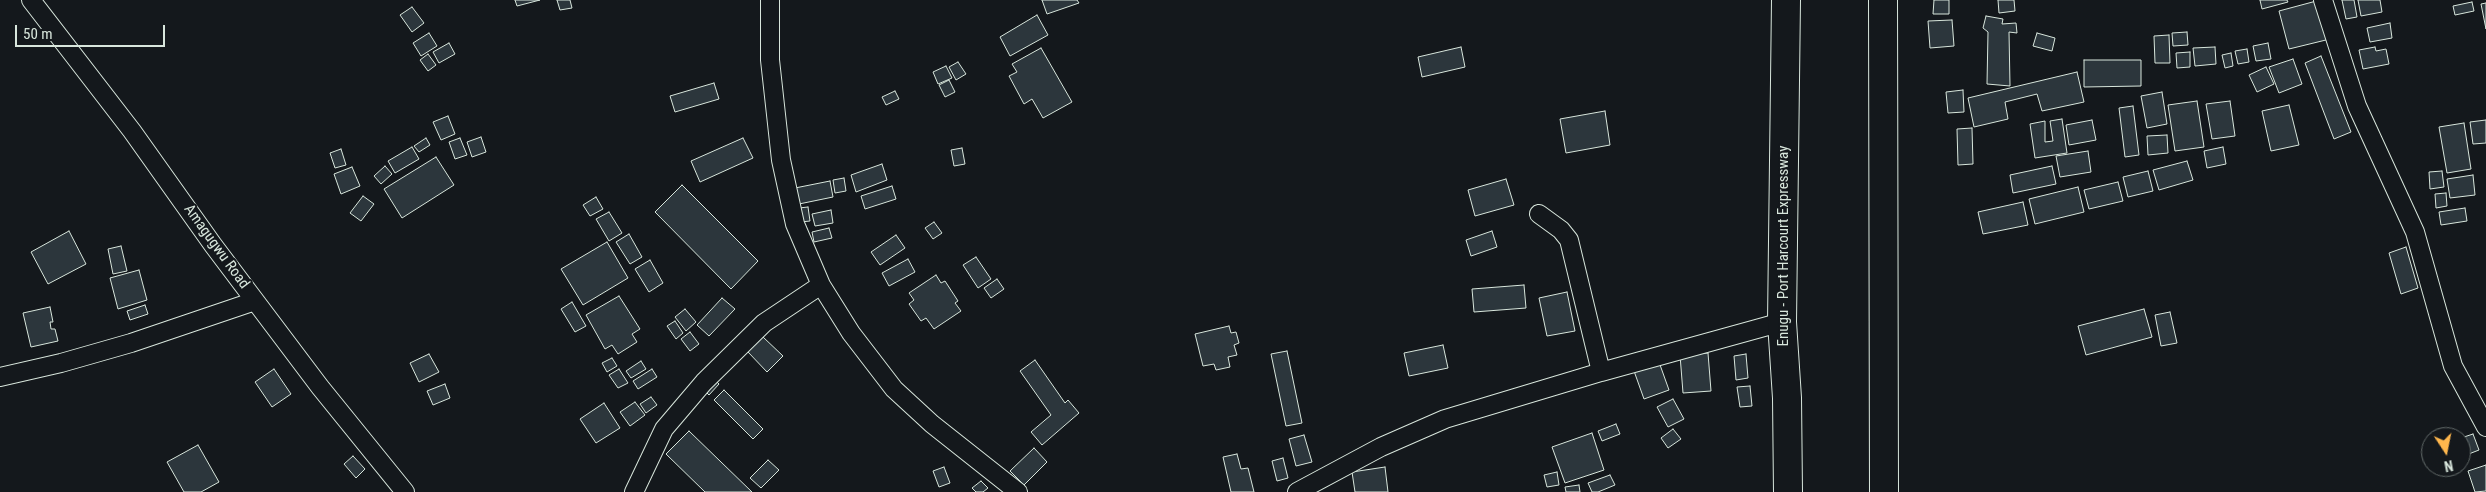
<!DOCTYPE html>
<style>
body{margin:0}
#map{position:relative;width:2486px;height:492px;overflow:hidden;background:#14181c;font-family:"Roboto Condensed",sans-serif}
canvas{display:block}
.north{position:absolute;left:2421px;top:427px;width:50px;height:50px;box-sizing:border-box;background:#14181c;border:1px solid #626a69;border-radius:50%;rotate:169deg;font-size:14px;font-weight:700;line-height:20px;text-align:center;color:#d8e6dc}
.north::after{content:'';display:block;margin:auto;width:18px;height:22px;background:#ffb74d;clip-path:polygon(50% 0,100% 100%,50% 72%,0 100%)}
.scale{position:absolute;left:15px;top:25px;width:150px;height:22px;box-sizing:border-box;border:2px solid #d8e6dc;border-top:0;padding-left:6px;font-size:15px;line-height:18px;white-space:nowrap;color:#d8e6dc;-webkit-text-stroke:4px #14181c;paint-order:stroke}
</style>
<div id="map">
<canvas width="2486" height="492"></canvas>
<div class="north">N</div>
<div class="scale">50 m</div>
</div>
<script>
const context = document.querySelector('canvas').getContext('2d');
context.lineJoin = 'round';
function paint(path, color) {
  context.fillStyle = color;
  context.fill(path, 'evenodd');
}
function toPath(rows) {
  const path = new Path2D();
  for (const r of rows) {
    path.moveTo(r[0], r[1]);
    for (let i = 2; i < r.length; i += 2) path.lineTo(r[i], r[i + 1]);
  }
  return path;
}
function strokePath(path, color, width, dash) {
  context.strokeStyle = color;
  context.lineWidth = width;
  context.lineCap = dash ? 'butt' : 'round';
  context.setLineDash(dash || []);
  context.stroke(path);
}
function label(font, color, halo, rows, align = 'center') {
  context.font = font + ' "Roboto Condensed",sans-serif';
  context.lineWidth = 4;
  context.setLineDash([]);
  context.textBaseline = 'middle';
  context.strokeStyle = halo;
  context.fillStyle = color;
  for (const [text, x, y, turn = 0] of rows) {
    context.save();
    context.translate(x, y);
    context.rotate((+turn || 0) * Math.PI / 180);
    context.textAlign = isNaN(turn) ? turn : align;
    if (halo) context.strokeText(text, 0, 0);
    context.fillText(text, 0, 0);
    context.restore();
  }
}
const building = toPath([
 [515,0,540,0,517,6,515,0],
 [557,0,570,0,572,8,560,10,557,0],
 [1042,0,1077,0,1079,3,1047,14,1042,0],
 [1934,0,1949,0,1949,14,1933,14,1934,0],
 [1998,0,2014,0,2015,11,1999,13,1998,0],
 [2260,0,2287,0,2288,2,2262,9,2260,0],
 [2320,0,2330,39,2289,49,2279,11,2320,0],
 [2342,0,2354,0,2357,17,2346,19,2342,0],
 [2358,0,2380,0,2382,12,2361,16,2358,0],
 [2472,2,2474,11,2455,15,2453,6,2472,2],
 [2486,3,2486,29,2481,4,2486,3],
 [412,7,424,23,412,32,400,15,412,7],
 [1037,15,1048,35,1010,56,1000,37,1037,15],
 [1986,16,2003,19,2002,24,2016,23,2017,33,2009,32,2010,86,1987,84,1988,32,1983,28,1986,16],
 [1952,20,1954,46,1930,48,1928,21,1952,20],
 [2390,23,2392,38,2370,42,2367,28,2390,23],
 [2187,32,2188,45,2173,46,2172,33,2187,32],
 [429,33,437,46,421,56,413,43,429,33],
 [2037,33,2055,38,2052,51,2033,46,2037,33],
 [2169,35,2170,63,2155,63,2154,36,2169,35],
 [449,43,455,54,439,63,433,52,449,43],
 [2268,43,2271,59,2256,61,2253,46,2268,43],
 [1461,47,1465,67,1422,77,1418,57,1461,47],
 [2215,47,2216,64,2195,66,2193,48,2215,47],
 [2375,47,2376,51,2386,49,2389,64,2363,69,2359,50,2375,47],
 [1041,48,1072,102,1043,118,1032,99,1024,104,1009,76,1017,72,1012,64,1041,48],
 [2247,49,2249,62,2238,64,2235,51,2247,49],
 [2190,52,2190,67,2177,68,2176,53,2190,52],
 [2231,53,2233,66,2225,68,2222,55,2231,53],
 [428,54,436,65,428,71,420,60,428,54],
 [2321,56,2351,132,2334,139,2305,63,2321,56],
 [2293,59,2302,84,2279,93,2269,67,2293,59],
 [2084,60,2141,60,2141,86,2084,87,2084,60],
 [958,62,966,74,956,80,949,67,958,62],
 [946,66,952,78,938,84,933,72,946,66],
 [2266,67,2274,84,2257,92,2249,75,2266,67],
 [2077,72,2084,102,2042,111,2037,94,2005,102,2008,119,1974,127,1968,98,2077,72],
 [949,80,955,92,945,97,939,85,949,80],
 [714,83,719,99,675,112,670,96,714,83],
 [1963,90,1964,112,1948,113,1946,92,1963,90],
 [895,91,899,99,886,105,882,97,895,91],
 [2162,92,2167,124,2147,128,2141,96,2162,92],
 [2197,101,2204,147,2175,151,2168,105,2197,101],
 [2230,101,2235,136,2212,139,2206,104,2230,101],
 [2289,105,2299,145,2271,151,2262,111,2289,105],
 [2133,106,2139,155,2125,157,2119,108,2133,106],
 [1605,111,1610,145,1566,153,1560,119,1605,111],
 [448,116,455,134,441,140,433,122,448,116],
 [2062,119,2067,153,2035,158,2030,124,2045,121,2045,142,2053,141,2050,121,2062,119],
 [2092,120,2096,140,2069,145,2066,125,2092,120],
 [2486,120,2486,143,2473,144,2470,122,2486,120],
 [2464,123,2471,169,2447,173,2439,127,2464,123],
 [1972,128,1973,164,1958,165,1957,129,1972,128],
 [2167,135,2168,153,2148,155,2147,136,2167,135],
 [481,137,486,152,472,157,467,142,481,137],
 [426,138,430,145,419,152,414,146,426,138],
 [460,138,467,155,455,159,449,142,460,138],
 [743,138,753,158,700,182,691,161,743,138],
 [412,147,419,159,395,173,388,161,412,147],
 [2223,147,2226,164,2207,168,2204,151,2223,147],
 [962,148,965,164,954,166,951,150,962,148],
 [341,149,346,165,335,168,330,153,341,149],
 [2088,151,2091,172,2060,177,2056,156,2088,151],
 [436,157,454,185,402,218,384,189,436,157],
 [2187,161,2193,180,2159,190,2153,170,2187,161],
 [882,164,887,180,856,192,851,175,882,164],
 [385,166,392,174,381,184,374,176,385,166],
 [2052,166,2056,184,2013,193,2010,175,2052,166],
 [352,167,360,186,341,194,334,174,352,167],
 [2148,171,2153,191,2128,197,2123,177,2148,171],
 [2442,171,2444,187,2430,189,2429,172,2442,171],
 [2473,175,2475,195,2450,198,2447,179,2473,175],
 [844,178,846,191,835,193,833,180,844,178],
 [1506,179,1514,205,1475,216,1468,190,1506,179],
 [830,181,833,197,799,204,795,188,830,181],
 [2118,182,2123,201,2089,209,2084,190,2118,182],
 [682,185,758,261,731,289,655,212,682,185],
 [892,186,896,199,865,209,861,196,892,186],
 [2078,187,2084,212,2035,224,2029,199,2078,187],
 [2446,193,2447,206,2436,208,2435,194,2446,193],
 [363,196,374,204,361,221,350,213,363,196],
 [596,197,603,209,590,216,583,205,596,197],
 [2023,202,2028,225,1983,234,1978,212,2023,202],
 [808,207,810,221,801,222,799,208,808,207],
 [2465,208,2467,221,2441,225,2439,212,2465,208],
 [831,210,833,223,815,226,812,214,831,210],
 [609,212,622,233,609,241,596,219,609,212],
 [934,222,942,233,933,239,925,228,934,222],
 [829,228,832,238,814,242,812,232,829,228],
 [69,231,86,264,48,284,31,252,69,231],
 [1492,231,1497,247,1471,256,1466,240,1492,231],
 [629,234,642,257,630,264,616,242,629,234],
 [896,235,905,248,880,265,871,252,896,235],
 [607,242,628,278,583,305,561,269,607,242],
 [121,246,127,271,113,274,108,249,121,246],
 [2406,247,2418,288,2401,294,2389,253,2406,247],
 [976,257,991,279,978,288,963,265,976,257],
 [908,259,915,272,889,286,882,273,908,259],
 [650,260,663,283,649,292,635,269,650,260],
 [139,270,147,300,118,309,110,278,139,270],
 [936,275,941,283,945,281,958,301,955,303,961,311,934,329,926,318,921,321,909,304,914,300,909,293,936,275],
 [997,279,1004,289,991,298,984,288,997,279],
 [1524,285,1526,308,1474,312,1472,289,1524,285],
 [1567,292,1575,331,1547,336,1539,298,1567,292],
 [619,296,640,329,632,334,637,342,618,354,612,345,605,349,586,315,619,296],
 [722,298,735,309,709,336,697,325,722,298],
 [572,302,586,326,575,332,561,309,572,302],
 [145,305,148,314,130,320,127,311,145,305],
 [50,307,53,322,50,322,51,329,55,329,58,341,31,347,23,313,50,307],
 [685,309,696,322,686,331,675,317,685,309],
 [2144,309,2152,337,2086,355,2078,326,2144,309],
 [2170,312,2177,343,2161,346,2155,315,2170,312],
 [675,321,683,333,676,339,667,326,675,321],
 [1229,326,1231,333,1236,332,1239,343,1234,345,1237,355,1228,357,1230,367,1216,370,1214,364,1203,366,1195,334,1229,326],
 [690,332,699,344,690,351,681,339,690,332],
 [763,337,783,356,767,372,748,352,763,337],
 [1443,345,1448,368,1409,376,1404,353,1443,345],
 [1287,351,1302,423,1286,426,1271,354,1287,351],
 [1708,353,1711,391,1683,393,1680,355,1708,353],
 [429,354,439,372,419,382,410,363,429,354],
 [1746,354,1748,378,1736,380,1734,356,1746,354],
 [612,358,617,366,607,372,602,363,612,358],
 [1035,360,1065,403,1068,400,1079,413,1042,445,1031,432,1051,415,1020,371,1035,360],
 [641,361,646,369,631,378,626,371,641,361],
 [1659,362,1669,390,1644,399,1634,371,1659,362],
 [274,369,291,394,272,407,255,382,274,369],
 [619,369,628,383,618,388,609,375,619,369],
 [652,369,657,377,638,389,633,381,652,369],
 [713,378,719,384,709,395,702,388,713,378],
 [445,384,450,398,433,405,427,391,445,384],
 [1750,386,1752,406,1740,407,1737,387,1750,386],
 [724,390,763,429,753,439,714,400,724,390],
 [651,397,657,405,646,413,640,404,651,397],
 [1673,399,1684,419,1668,427,1657,407,1673,399],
 [635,402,645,415,630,426,620,412,635,402],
 [604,403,620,428,596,443,580,419,604,403],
 [1616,424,1620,434,1602,441,1598,431,1616,424],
 [1673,429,1681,439,1668,448,1661,438,1673,429],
 [689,431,752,492,705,492,666,454,689,431],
 [1592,433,1604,470,1565,483,1552,447,1592,433],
 [2473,434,2479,450,2461,457,2461,438,2473,434],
 [1304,435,1312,462,1296,466,1289,439,1304,435],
 [198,445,219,482,201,492,184,492,167,462,198,445],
 [1034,448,1047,462,1024,485,1010,471,1034,448],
 [1237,454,1241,469,1248,468,1254,492,1231,492,1223,457,1237,454],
 [353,456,365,469,356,478,344,464,353,456],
 [1283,458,1288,478,1277,481,1272,461,1283,458],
 [768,460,779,470,761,488,750,478,768,460],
 [2486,465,2486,491,2475,492,2468,471,2486,465],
 [944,467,950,483,939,487,933,471,944,467],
 [1385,467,1388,492,1355,492,1352,472,1385,467],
 [1557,472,1559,485,1547,487,1544,475,1557,472],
 [1610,475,1615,485,1598,492,1592,492,1588,483,1610,475],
 [981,481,988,488,983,492,976,492,972,488,981,481],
 [1579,485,1580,492,1566,492,1565,487,1579,485]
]);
const minor = toPath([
 [31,0,132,131,213,245,320,387,405,492],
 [770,0,770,60,781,160,795,224,821,285,851,333,894,389,932,424,1018,492],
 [2323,0,2357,106,2415,232,2453,366,2486,427],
 [1539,214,1561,230,1569,240,1601,372],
 [0,377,61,363,131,343,255,301],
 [634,492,664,429,704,382,764,323,821,285],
 [1297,492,1381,447,1445,419,1601,372,1782,322]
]);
const trunk = toPath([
 [1786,0,1782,322,1787,398,1788,492],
 [1883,0,1884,492]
]);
const streetNames = [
 ["Enugu - Port Harcourt Expressway",1784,246,-90],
 ["Amagugwu Road",216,247,54]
];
paint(building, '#2c363c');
strokePath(building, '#d8e6dc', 1);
strokePath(minor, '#d8e6dc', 20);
strokePath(trunk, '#d8e6dc', 30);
strokePath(minor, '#14181c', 18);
strokePath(trunk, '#14181c', 28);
label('15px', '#d8e6dc', '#14181c', streetNames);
</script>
